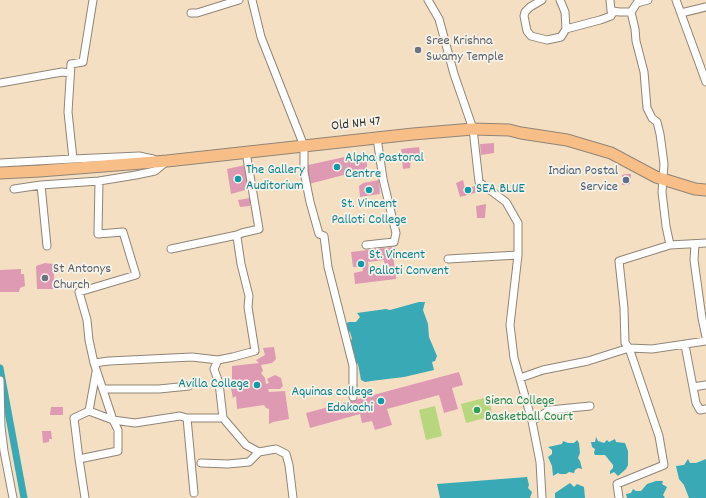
<!DOCTYPE html>
<style>
body{margin:0}
canvas{display:block;background:#f4dfc3}
</style>
<canvas width="706" height="498"></canvas>
<script>
const context = document.querySelector('canvas').getContext('2d');
context.lineJoin = 'round';
function paint(path, color) {
  context.fillStyle = color;
  context.fill(path, 'evenodd');
}
function toPath(rows) {
  const path = new Path2D();
  for (const r of rows) {
    path.moveTo(r[0], r[1]);
    for (let i = 2; i < r.length; i += 2) path.lineTo(r[i], r[i + 1]);
  }
  return path;
}
function strokePath(path, color, width, dash) {
  context.strokeStyle = color;
  context.lineWidth = width;
  context.lineCap = dash ? 'butt' : 'round';
  context.setLineDash(dash || []);
  context.stroke(path);
}
function label(font, color, halo, rows, align = 'center') {
  context.font = font + ' Dekko,sans-serif';
  context.lineWidth = 3.5;
  context.setLineDash([]);
  context.textBaseline = 'middle';
  context.strokeStyle = halo;
  context.fillStyle = color;
  for (const [text, x, y, turn = 0] of rows) {
    context.save();
    context.translate(x, y);
    context.rotate((+turn || 0) * Math.PI / 180);
    context.textAlign = isNaN(turn) ? turn : align;
    if (halo) context.strokeText(text, 0, 0);
    context.fillText(text, 0, 0);
    context.restore();
  }
}
const green = toPath([
 [488,397,493,416,466,423,461,404],
 [435,406,442,436,426,440,419,410]
]);
const water = toPath([
 [419,302,425,302,423,310,428,324,429,337,437,356,435,361,432,362,434,370,404,377,371,381,365,382,361,380,358,364,353,361,355,354,349,349,349,342,352,339,350,332,346,330,346,325,348,322,356,322,360,317,357,313,386,309,390,310],
 [596,437,598,441,604,443,607,440,609,442,615,439,616,442,625,443,628,451,628,465,626,469,618,476,614,472,610,474,610,471,613,468,613,465,605,455,595,455,594,453,595,449,592,447,591,442,595,442],
 [577,440,579,443,580,453,578,458,580,461,582,469,578,468,575,470,574,473,569,472,566,474,560,474,558,473,553,476,552,466,548,457,552,454,552,450,548,447,562,444,563,441,568,443,574,443],
 [688,459,690,463,696,463,706,459,706,498,689,498,684,485,679,479,676,466,684,465],
 [527,477,529,485,528,488,532,492,530,498,440,498,437,484],
 [656,481,663,481,662,484,667,487,663,495,665,498,627,498,626,494,631,493,633,489,636,491,641,491,647,484],
 [570,483,574,487,577,484,584,487,585,498,555,498,555,493]
]);
const canal = toPath([
 [0,368,24,498]
]);
const building = toPath([
 [494,143,494,153,481,155,480,144],
 [419,147,421,159,411,160,410,168,403,169,401,149],
 [363,153,367,161,367,169,309,184,306,169,308,165],
 [245,165,249,189,231,194,227,169],
 [626,174,631,174,630,184,622,185,622,175],
 [379,180,380,194,360,197,359,186,363,183],
 [463,180,465,188,476,186,478,192,460,197,456,183],
 [250,198,250,206,240,207,238,200],
 [486,204,485,218,477,218,476,206],
 [392,247,396,279,355,284,354,273,363,271,362,266,353,267,351,252],
 [384,260,385,272,370,274,368,262],
 [45,263,53,264,55,289,37,289,36,266],
 [21,269,21,274,24,274,25,286,20,288,19,292,0,292,0,270],
 [274,347,276,359,272,363,261,365,263,371,261,373,265,378,266,384,269,383,267,379,275,375,281,378,283,386,280,389,268,389,269,392,285,391,289,419,273,422,269,424,269,409,266,408,264,405,237,409,236,396,233,398,230,384,232,383,232,366,259,363,256,360,265,355,263,348],
 [459,372,463,385,452,388,458,409,444,413,439,395,387,409,392,425,375,430,372,421,362,423,360,414,310,428,306,413],
 [51,407,63,407,63,415,50,415],
 [42,431,51,431,52,439,49,439,49,442,43,443]
]);
const street = toPath([
 [93,0,83,62,71,64,68,112,73,159,139,156,153,159],
 [252,0,261,37,304,146,304,172,310,202,319,234,324,236,328,267,353,366,353,397],
 [428,0,439,19,454,74,473,129,479,182,506,202,518,223,518,255,510,325,514,358,532,421,540,462,542,498],
 [542,0,530,7,525,12,524,16,527,31,531,36,547,40,561,37,566,29,565,12,560,0],
 [610,0,611,11,620,12,631,12,635,29,636,41,644,72,647,108,652,118,657,122,660,134,664,164,662,192,666,226,670,245,619,261,624,308,625,343,629,348,652,349,706,341],
 [676,0,706,82],
 [631,12,637,3,648,0],
 [191,13,197,13,239,0],
 [681,13,706,7],
 [566,29,600,20,611,16,614,11],
 [0,83,62,72,70,73],
 [246,152,259,229,242,233,237,235,237,237,241,264,249,296,248,307,255,351,233,357,218,360,214,369,219,383,223,418,246,445,259,452,276,449,286,454,289,465,293,498],
 [0,163,73,159],
 [99,181,98,234,123,232,136,275,79,292,87,320,89,340,94,363,109,361,192,357,218,360],
 [41,185,47,246],
 [14,189,41,185,99,181,136,175,155,171,167,161],
 [695,244,694,260,702,318,706,337],
 [366,245,394,242,396,233,383,179,377,138],
 [670,245,706,243],
 [171,249,237,235],
 [448,259,518,255],
 [685,345,696,403,700,410,706,409],
 [520,378,543,370,588,361,629,348,659,436,664,465,617,484,619,498],
 [0,380,1,427,4,451,13,498],
 [693,387,706,385],
 [103,389,159,389,189,386],
 [89,411,96,372],
 [187,418,194,493],
 [532,421,550,410,590,406],
 [79,459,74,418,89,411,113,420,135,423,180,416,187,418,223,418],
 [201,463,228,464,249,462,259,452],
 [85,498,79,459,118,451,118,430,113,420,94,363]
]);
const primary = toPath([
 [0,173,40,171,167,161,413,134,473,129,509,130,521,133,567,140,611,153,656,177,695,189,706,190]
]);
const markers = [
 [418,50,4,"#6b7280"],
 [337,167,4,"#0f9aa8"],
 [238,179,4,"#0f9aa8"],
 [626,180,4,"#5c6f8a"],
 [369,190,4,"#0f9aa8"],
 [468,190,4,"#0f9aa8"],
 [361,264,4,"#0f9aa8"],
 [45,278,4,"#6b7280"],
 [257,385,4,"#0f9aa8"],
 [381,401,4,"#0f9aa8"],
 [477,410,4,"#2e9e5b"]
];
const worshipNames = [
 ["Sree Krishna",426,42],
 ["Swamy Temple",426,58],
 ["St Antonys",53,270],
 ["Church",53,286]
];
const streetNames = [
 ["Old NH 47",356,125,-6]
];
const cultureNames = [
 ["Alpha Pastoral",345,159],
 ["Centre",345,175],
 ["The Gallery",246,171],
 ["Auditorium",246,187],
 ["SEA BLUE",476,190],
 ["St. Vincent",369,205,"center"],
 ["Palloti College",369,221,"center"],
 ["St. Vincent",369,256],
 ["Palloti Convent",369,272],
 ["Avilla College",249,385,"right"],
 ["Aquinas college",373,393,"right"],
 ["Edakochi",373,409,"right"]
];
const serviceNames = [
 ["Indian Postal",618,172],
 ["Service",618,188]
];
const leisureNames = [
 ["Siena College",485,402],
 ["Basketball Court",485,418]
];
paint(green, '#b7d67d');
paint(water, '#39aab5');
strokePath(canal, '#39aab5', 7);
paint(building, '#de9ab3');
strokePath(street, '#908577', 9);
strokePath(primary, '#908577', 13);
strokePath(street, '#fff', 7);
strokePath(primary, '#f7be88', 11);
for (const [x, y, r, color] of markers) {
  const dot = new Path2D();
  dot.arc(x, y, r, 0, 2 * Math.PI);
  context.fillStyle = color;
  context.fill(dot);
  strokePath(dot, '#f7f3e8', 1.5);
}
label('14px', '#5b616d', '#f7f3e8', worshipNames, 'left');
label('14px', '#2b2b2b', '#f7f3e8', streetNames);
label('14px', '#0d838f', '#f7f3e8', cultureNames, 'left');
label('14px', '#4e5e75', '#f7f3e8', serviceNames, 'right');
label('14px', '#27864d', '#f7f3e8', leisureNames, 'left');
</script>
